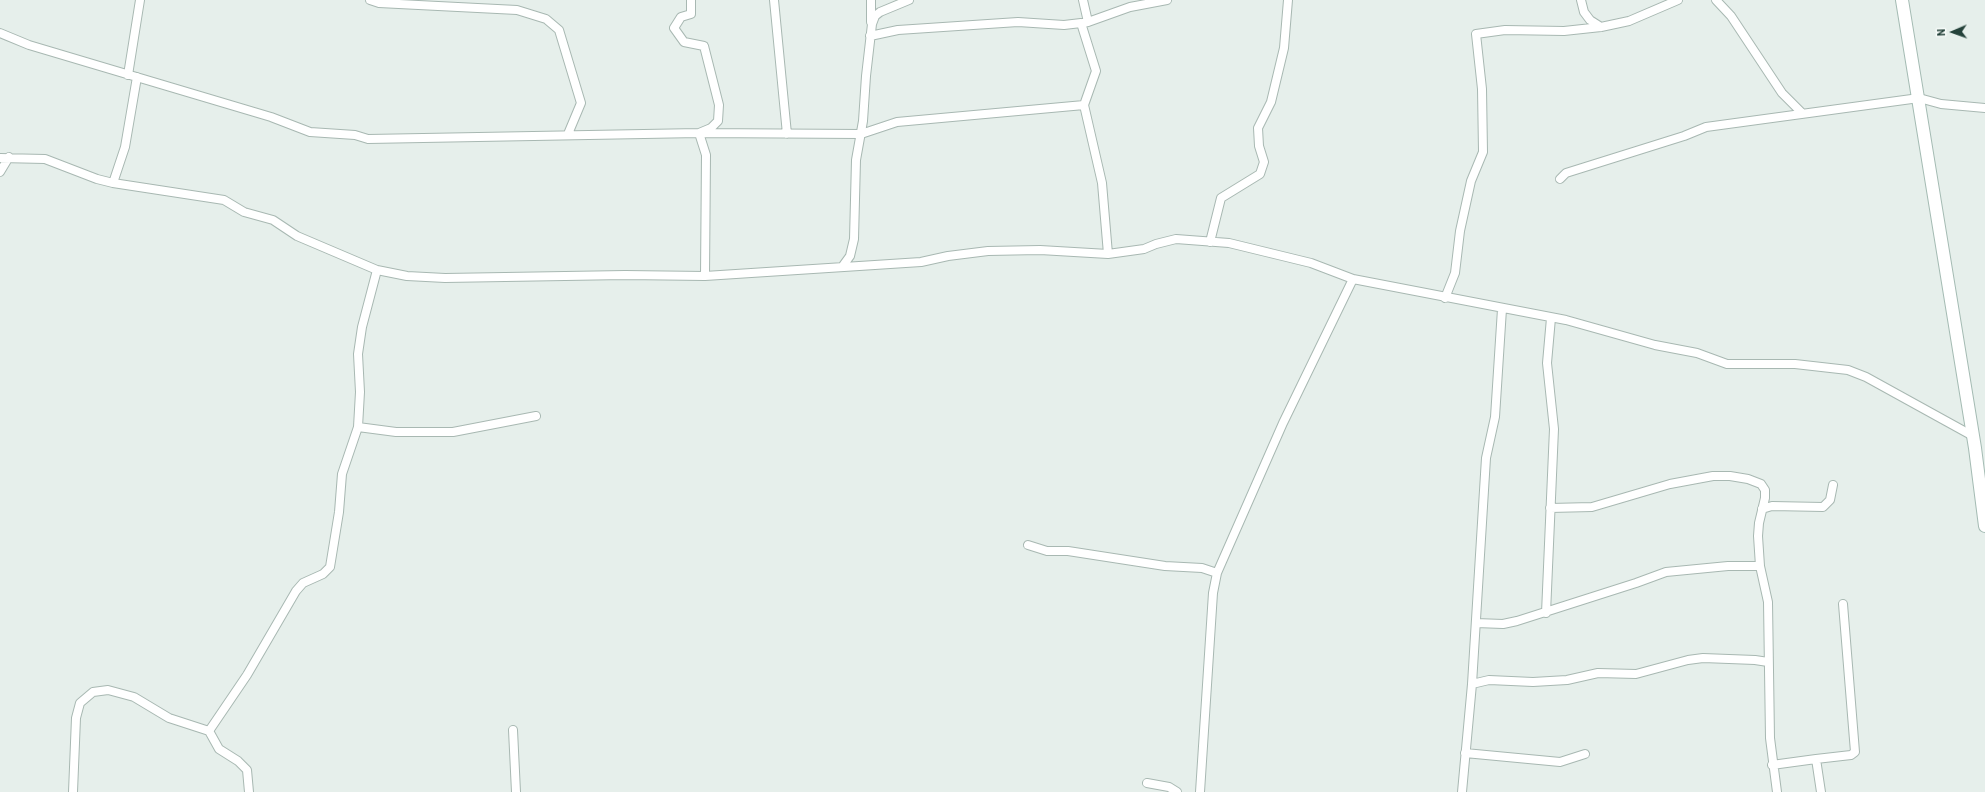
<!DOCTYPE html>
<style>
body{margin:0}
#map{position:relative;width:1985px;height:792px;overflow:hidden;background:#e6efeb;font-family:Barlow,sans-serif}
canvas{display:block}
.north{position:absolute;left:1933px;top:12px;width:40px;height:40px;-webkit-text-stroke:3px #f7fbf9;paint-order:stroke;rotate:268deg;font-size:11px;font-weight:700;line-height:16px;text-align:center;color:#24423a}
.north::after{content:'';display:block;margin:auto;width:14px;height:18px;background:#24423a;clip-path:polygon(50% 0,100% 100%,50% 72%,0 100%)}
</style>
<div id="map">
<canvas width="1985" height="792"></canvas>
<div class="north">N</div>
</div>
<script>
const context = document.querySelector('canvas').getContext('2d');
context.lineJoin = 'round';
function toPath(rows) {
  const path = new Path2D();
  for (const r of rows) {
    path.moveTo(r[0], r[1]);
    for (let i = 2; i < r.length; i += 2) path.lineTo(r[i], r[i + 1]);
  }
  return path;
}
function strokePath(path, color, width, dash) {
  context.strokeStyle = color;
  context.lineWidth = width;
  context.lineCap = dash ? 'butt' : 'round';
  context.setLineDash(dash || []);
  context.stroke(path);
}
const street = toPath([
 [370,0,379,3,517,10,546,19,559,30,581,103,568,134],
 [691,0,691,14,681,17,674,28,684,42,704,46,719,105,718,121,711,128,699,133,706,155,705,276],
 [774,0,787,134],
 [871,0,871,22],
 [1581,0,1584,12,1590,20,1601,27],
 [1716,0,1731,16,1782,93,1802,113],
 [1088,22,1130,7,1167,0],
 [1083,23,1088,22,1083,0],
 [0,33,29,45,271,117,310,132,355,135,368,139,699,133,861,134,897,122,1084,105,1102,183,1108,254],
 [870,36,898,30,1018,22,1064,25,1081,23,1096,71,1084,105],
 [128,75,140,0],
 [0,158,45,159,97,179,113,183,224,200,244,212,273,220,297,236,377,270,362,327,358,354,360,392,358,427,342,474,339,512,330,567,323,574,303,583,296,591,247,675,209,731],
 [0,172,9,157],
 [1560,179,1566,173,1684,136,1706,127,1919,98,1941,104,1985,108],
 [113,183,125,147,137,77],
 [1210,242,1221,198,1260,174,1264,162,1259,146,1258,128,1271,102,1284,48,1288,0],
 [842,267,850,256,854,239,856,160,863,121,866,76,872,24,875,16,880,12,909,0],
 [377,270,407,276,445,278,625,275,705,276,921,262,948,256,988,251,1040,250,1108,254,1144,249,1156,244,1176,239,1229,243,1311,263,1353,279,1566,320,1655,345,1697,353,1727,364,1795,364,1848,370,1866,377,1973,436],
 [1445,298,1455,273,1460,231,1471,181,1483,152,1482,89,1476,34,1505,30,1564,31,1601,27,1629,21,1678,0],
 [358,427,396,432,453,432,536,416],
 [1550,508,1592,507,1670,484,1713,476,1730,476,1748,479,1761,484,1765,490,1765,498,1759,523,1758,536,1760,566,1768,602,1770,738,1777,792],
 [1762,509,1772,506,1823,507,1830,500,1833,485],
 [1028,545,1047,551,1068,551,1165,566,1202,568,1217,573],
 [1546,613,1554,429,1547,363,1551,318],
 [1476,623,1503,624,1517,621,1636,583,1666,572,1728,566,1760,566],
 [1472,684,1489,680,1533,682,1567,680,1598,673,1636,674,1688,660,1703,658,1755,660,1768,662],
 [513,730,516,792],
 [1465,753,1560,762,1585,754],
 [1816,759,1851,755,1855,752,1843,604],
 [1772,765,1816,759,1821,792],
 [1147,783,1169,787,1177,792],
 [73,792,76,718,80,703,93,692,108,690,134,697,169,718,209,731,219,749,238,761,247,770,249,792],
 [1200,792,1213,593,1217,573,1283,423,1353,279],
 [1462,792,1472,684,1486,458,1495,417,1502,309]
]);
const secondary = toPath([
 [1902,0,1975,448,1985,526]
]);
strokePath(street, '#a8b8b2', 10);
strokePath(secondary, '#a4bbb3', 14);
strokePath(street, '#fff', 8);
strokePath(secondary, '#fff', 12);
</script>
